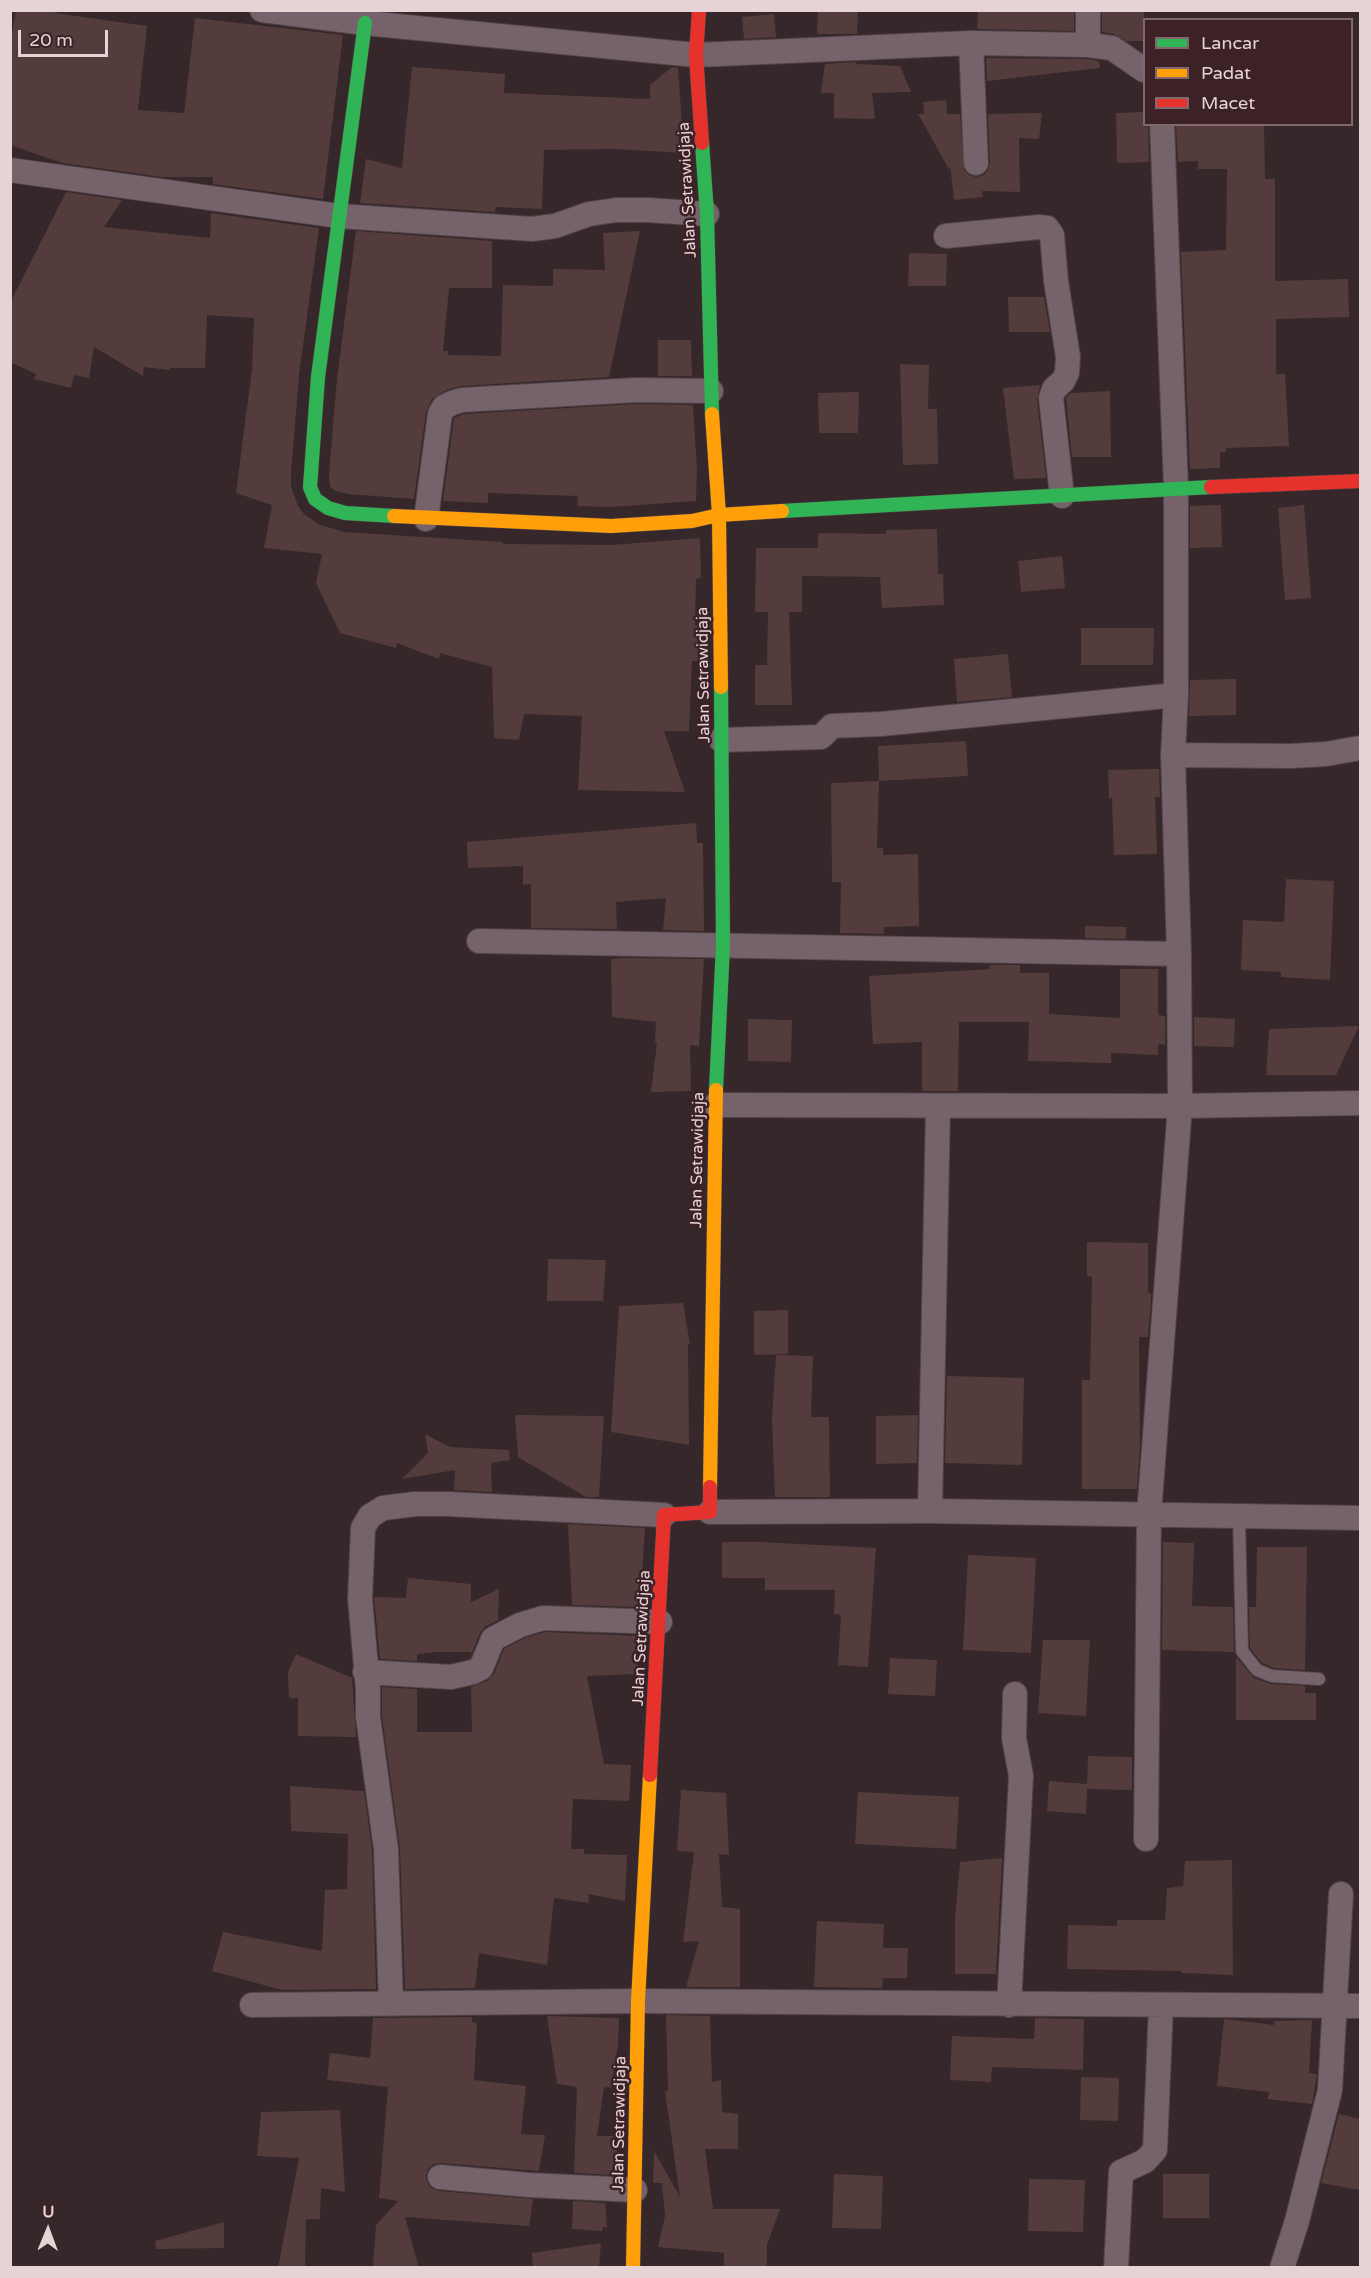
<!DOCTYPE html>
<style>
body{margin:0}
#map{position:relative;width:1371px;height:2278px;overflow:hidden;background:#36272a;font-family:"Varela Round",sans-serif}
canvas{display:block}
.frame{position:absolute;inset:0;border:12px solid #e6d3d6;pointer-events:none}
.legend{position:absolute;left:1143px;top:18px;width:210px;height:108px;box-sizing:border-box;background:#3c2126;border:2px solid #80686c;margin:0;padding:8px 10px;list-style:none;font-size:18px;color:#e6d3d6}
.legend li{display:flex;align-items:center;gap:12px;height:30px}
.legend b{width:30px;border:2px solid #80686c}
.north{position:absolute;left:18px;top:2200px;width:60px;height:60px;-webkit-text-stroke:4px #3c2126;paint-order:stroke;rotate:1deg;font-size:16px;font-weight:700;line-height:24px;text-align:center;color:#e6d3d6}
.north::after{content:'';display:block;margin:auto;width:21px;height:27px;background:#e6d3d6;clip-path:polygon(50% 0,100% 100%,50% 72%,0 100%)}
.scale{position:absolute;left:18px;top:30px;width:90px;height:27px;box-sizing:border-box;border:3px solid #e6d3d6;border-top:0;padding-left:8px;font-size:18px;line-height:21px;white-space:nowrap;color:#e6d3d6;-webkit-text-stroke:4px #3c2126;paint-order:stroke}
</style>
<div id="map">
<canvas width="1371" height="2278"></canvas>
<div class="frame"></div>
<ul class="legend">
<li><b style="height:8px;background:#30b455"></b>Lancar</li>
<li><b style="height:8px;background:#ff9f0a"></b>Padat</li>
<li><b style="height:8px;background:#e5322d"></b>Macet</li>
</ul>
<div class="north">U</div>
<div class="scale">20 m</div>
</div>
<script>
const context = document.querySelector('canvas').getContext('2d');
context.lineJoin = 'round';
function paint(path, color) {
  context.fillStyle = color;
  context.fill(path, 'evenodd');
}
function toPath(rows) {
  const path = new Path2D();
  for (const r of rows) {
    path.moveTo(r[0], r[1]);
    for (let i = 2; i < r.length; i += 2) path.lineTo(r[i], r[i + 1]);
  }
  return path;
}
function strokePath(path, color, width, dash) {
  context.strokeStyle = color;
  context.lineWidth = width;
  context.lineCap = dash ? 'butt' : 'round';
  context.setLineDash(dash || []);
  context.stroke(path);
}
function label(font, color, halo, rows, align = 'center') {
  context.font = font + ' "Varela Round",sans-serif';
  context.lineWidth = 5;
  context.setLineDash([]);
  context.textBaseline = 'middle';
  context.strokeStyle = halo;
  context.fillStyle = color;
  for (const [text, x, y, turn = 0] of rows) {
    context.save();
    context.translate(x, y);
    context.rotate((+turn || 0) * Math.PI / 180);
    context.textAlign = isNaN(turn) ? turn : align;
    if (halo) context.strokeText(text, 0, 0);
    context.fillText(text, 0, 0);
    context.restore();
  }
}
const building = toPath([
 [16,10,55,10,55,13,147,26,138,110,184,113,195,18,343,35,323,199,213,184,213,177,162,177,62,163,10,145,10,46],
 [818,10,858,10,857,34,817,34],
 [978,10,1074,10,1074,31,977,29],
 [1102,10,1144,10,1144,41,1126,41,1114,34,1102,32],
 [774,14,776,37,744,39,742,17],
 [986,58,1087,59,1099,61,1100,68,987,81],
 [856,62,856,64,900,66,911,92,872,93,875,119,834,118,834,93,821,93,825,64],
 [412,67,505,74,504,93,650,99,650,85,672,67,678,68,684,153,615,149,544,150,542,209,496,207,495,212,360,203,366,159,402,168],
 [946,100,947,114,960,114,964,170,969,175,976,177,984,175,988,170,990,163,988,114,1042,113,1039,139,1019,138,1020,192,982,191,983,197,954,200,949,156,950,171,918,114,924,114,923,102],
 [1144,112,1144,124,1148,124,1149,162,1117,163,1116,113],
 [1176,124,1264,124,1265,179,1275,179,1275,281,1348,279,1349,317,1276,319,1276,374,1285,374,1289,446,1226,448,1226,452,1220,452,1220,468,1190,469,1181,252,1226,250,1227,169,1198,169,1198,161,1178,162],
 [66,192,122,200,104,227,210,238,211,213,319,228,299,375,291,473,291,487,298,506,304,514,318,524,344,532,503,542,503,544,612,545,700,538,701,578,696,579,695,625,701,625,702,661,692,661,689,731,664,731,685,792,578,790,582,716,524,714,519,740,494,738,492,667,440,653,439,659,397,643,396,648,340,633,316,583,322,554,264,548,272,505,236,493,252,369,254,318,207,315,205,368,170,368,170,370,144,367,143,376,94,347,89,378,74,375,71,388,34,379,36,374,10,362,10,303],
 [356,231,492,241,492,288,449,288,443,351,448,351,448,355,501,356,503,285,553,286,553,269,605,270,603,233,640,231,609,377,461,386,446,390,432,399,426,412,414,499,348,494,336,491,330,487,329,474,337,379],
 [909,253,947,254,946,286,908,286],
 [1008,297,1044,297,1050,332,1009,332],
 [658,340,691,340,692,376,658,376],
 [900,364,929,365,928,409,937,409,938,464,903,465],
 [1040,385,1037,400,1046,478,1014,479,1003,388],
 [1110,391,1111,457,1072,457,1066,397,1071,393],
 [859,392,858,433,819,433,818,393],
 [636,404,693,405,697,469,696,501,611,507,577,506,578,496,488,493,488,503,443,501,454,418,464,414],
 [1221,505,1222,547,1190,548,1190,506],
 [1304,505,1311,598,1285,600,1278,508],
 [937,529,938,574,943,574,944,605,882,608,880,577,802,576,802,612,789,612,792,705,755,705,755,665,767,665,768,612,755,612,756,548,818,548,818,533,886,534,886,530],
 [1062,556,1065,588,1021,592,1018,561],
 [1081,628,1154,628,1153,665,1081,665],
 [1008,654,1012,697,957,702,954,659],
 [1236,679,1236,715,1189,716,1190,680],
 [966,741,968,776,879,781,878,746],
 [1159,769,1160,797,1155,797,1157,854,1114,855,1112,798,1109,798,1108,770],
 [879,781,877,848,883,848,883,855,918,854,919,926,884,927,884,934,840,933,841,882,832,882,831,783],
 [696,823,697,843,703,843,704,931,663,930,666,898,616,902,617,929,531,928,531,884,523,885,523,866,468,868,467,842],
 [1286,879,1334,881,1330,980,1281,977,1281,972,1241,970,1243,920,1284,922],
 [1085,926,1126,927,1126,939,1085,938],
 [623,958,704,959,699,1046,690,1045,691,1091,651,1092,657,1043,655,1042,656,1022,612,1017,611,959],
 [990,965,1020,965,1020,973,1049,973,1049,1014,1120,1018,1120,969,1158,969,1158,1015,1165,1016,1165,1045,1158,1044,1158,1055,1111,1053,1111,1063,1028,1061,1029,1022,959,1022,958,1091,922,1091,922,1042,873,1044,869,976,990,969],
 [1194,1017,1235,1019,1234,1047,1194,1046],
 [748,1019,792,1020,791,1062,748,1061],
 [1359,1026,1336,1075,1266,1075,1269,1029],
 [1087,1242,1148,1243,1148,1293,1151,1293,1151,1300,1148,1337,1139,1337,1140,1445,1137,1489,1082,1489,1082,1380,1090,1380,1092,1277,1087,1276],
 [548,1259,606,1260,603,1301,547,1301],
 [683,1303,690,1344,688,1344,689,1445,611,1432,619,1306],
 [788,1310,788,1354,754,1355,754,1311],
 [776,1355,813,1356,811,1417,829,1417,830,1497,775,1497,772,1419],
 [947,1376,1024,1378,1022,1465,945,1463],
 [515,1415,604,1416,599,1497,586,1497,518,1457],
 [918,1415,917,1463,876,1464,876,1416],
 [425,1434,450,1447,509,1450,510,1460,491,1463,492,1492,454,1490,455,1470,402,1479,428,1453],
 [568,1524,645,1528,640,1607,572,1605],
 [722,1542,761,1542,876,1548,868,1667,838,1665,841,1615,834,1614,835,1590,765,1590,765,1578,722,1578],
 [1163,1542,1194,1543,1192,1606,1233,1607,1234,1652,1162,1650],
 [1257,1547,1307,1547,1305,1670,1274,1668,1262,1663,1250,1648,1249,1607,1256,1607],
 [968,1555,1036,1558,1031,1653,963,1650],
 [408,1578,471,1584,471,1602,499,1589,498,1620,486,1626,480,1633,471,1655,471,1652,439,1652,417,1654,417,1661,380,1659,374,1597,406,1598],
 [545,1632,639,1636,637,1674,587,1676,604,1764,631,1765,629,1801,573,1799,571,1849,584,1849,584,1854,627,1855,625,1901,588,1894,589,1903,554,1898,547,1965,479,1953,475,1988,405,1989,400,1849,382,1716,382,1687,417,1689,417,1732,472,1732,471,1687,487,1681,494,1674,504,1649,525,1638],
 [1043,1640,1090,1640,1086,1716,1038,1713],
 [296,1654,352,1678,356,1737,298,1736,298,1698,289,1698,288,1672],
 [1236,1657,1254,1678,1271,1684,1305,1686,1305,1693,1316,1693,1316,1720,1236,1720],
 [890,1658,937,1660,935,1696,888,1694],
 [1088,1756,1132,1757,1132,1790,1087,1789,1086,1814,1047,1811,1049,1781,1087,1784],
 [290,1786,364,1791,372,1850,376,1989,282,1990,212,1971,223,1932,322,1951,325,1890,347,1889,348,1834,291,1831],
 [681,1790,726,1793,729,1855,719,1854,722,1907,740,1909,740,1987,686,1987,699,1941,683,1942,694,1852,677,1851],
 [858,1792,959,1797,956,1849,855,1844],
 [1002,1858,996,1974,955,1974,955,1919,960,1862],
 [1232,1860,1233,1975,1181,1973,1181,1971,1067,1969,1068,1925,1117,1926,1117,1920,1165,1920,1167,1888,1183,1886,1185,1861],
 [817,1921,884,1924,883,1948,908,1948,907,1978,883,1978,882,1988,814,1987],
 [666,2015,710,2016,712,2082,721,2080,722,2112,738,2114,738,2149,705,2149,713,2209,780,2209,767,2245,767,2268,724,2268,724,2253,658,2247,665,2216,662,2183,653,2183,654,2151,680,2197,665,2091,668,2090],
 [547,2016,619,2018,618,2045,611,2088,604,2087,597,2136,617,2136,616,2175,574,2173,577,2087,557,2084],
 [472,2017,472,2022,477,2023,474,2080,526,2086,521,2134,545,2135,539,2171,441,2163,434,2164,428,2169,426,2176,427,2182,431,2188,439,2191,533,2199,529,2226,405,2217,419,2268,373,2268,376,2225,398,2201,379,2198,388,2087,327,2080,330,2053,370,2058,373,2018],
 [1035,2018,1084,2019,1083,2070,992,2067,991,2082,950,2080,952,2036,1034,2039],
 [1224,2019,1274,2025,1274,2021,1312,2020,1309,2073,1317,2074,1312,2104,1268,2099,1269,2092,1217,2086],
 [1081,2077,1119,2078,1118,2121,1080,2120],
 [340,2110,345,2192,321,2188,320,2219,306,2219,305,2268,278,2268,299,2158,257,2156,261,2112],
 [1339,2114,1360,2119,1360,2190,1321,2183],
 [834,2174,883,2176,881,2229,832,2228],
 [1163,2174,1209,2174,1209,2218,1163,2218],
 [1029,2179,1085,2180,1083,2232,1028,2231],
 [573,2201,605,2203,607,2227,603,2227,602,2231,572,2229],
 [224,2222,224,2248,156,2249,155,2241],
 [601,2243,599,2268,533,2268,532,2253]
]);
const lane = toPath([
 [1239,1516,1242,1651,1257,1670,1272,1676,1319,1679]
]);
const street = toPath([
 [262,10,365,23,696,55,971,43,1088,45,1112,48,1144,70],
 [971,43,976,163],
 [1088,45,1088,10],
 [10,170,339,216,532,229,555,226,589,214,616,210,648,210,707,214],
 [946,236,1039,227,1047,228,1052,235,1056,281,1068,357,1067,373,1063,381,1054,389,1051,398,1062,496],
 [426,519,440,414,444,407,452,403,462,400,636,390,711,391],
 [721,740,821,737,832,726,881,724,1176,695],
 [1173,755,1291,756,1326,754,1360,748],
 [479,941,1179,954,1173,755,1176,695,1176,488,1162,124],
 [1179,954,1180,1106,1360,1103],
 [715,1105,1180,1106,1149,1514,1146,1839],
 [930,1511,938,1107],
 [710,1512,930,1511,1360,1518],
 [365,1672,451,1677,473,1672,481,1668,493,1639,520,1625,543,1618,660,1622],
 [391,2004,386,1849,368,1717,368,1689,360,1599,363,1528,370,1516,383,1508,415,1504,448,1504,664,1515],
 [252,2005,638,2001,1360,2006],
 [1009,2005,1021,1776,1014,1738,1015,1694],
 [440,2177,529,2185,635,2190],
 [1116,2268,1121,2172,1145,2161,1155,2150,1161,2006],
 [1282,2268,1297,2221,1330,2090,1341,1894]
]);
const fast = toPath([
 [365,23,318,377,310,487,315,499,328,508,345,513,394,516],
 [702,143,707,214,712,414],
 [782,511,1211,487],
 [716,1090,723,945,721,687]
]);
const slow = toPath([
 [712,414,719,515,721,687],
 [394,516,611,526,692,521,719,515,782,511],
 [710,1487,716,1090],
 [633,2268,638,2001,650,1775]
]);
const jam = toPath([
 [699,10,696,55,702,143],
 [1211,487,1360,481],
 [650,1775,664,1515,710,1512,710,1487]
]);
const streetNames = [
 ["Jalan Setrawidjaja",688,190,-93],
 ["Jalan Setrawidjaja",704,675,-91],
 ["Jalan Setrawidjaja",698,1160,-89],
 ["Jalan Setrawidjaja",642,1638,-87],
 ["Jalan Setrawidjaja",620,2124,-89]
];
paint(building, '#543c3c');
strokePath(lane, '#504446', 14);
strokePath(street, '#504446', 26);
strokePath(fast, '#504446', 15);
strokePath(slow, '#504446', 15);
strokePath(jam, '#504446', 15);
strokePath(lane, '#75626b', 12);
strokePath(street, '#75626b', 24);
strokePath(fast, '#30b455', 14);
strokePath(slow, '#ff9f0a', 14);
strokePath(jam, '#e5322d', 14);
label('16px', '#e6d3d6', '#3c2126', streetNames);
</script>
